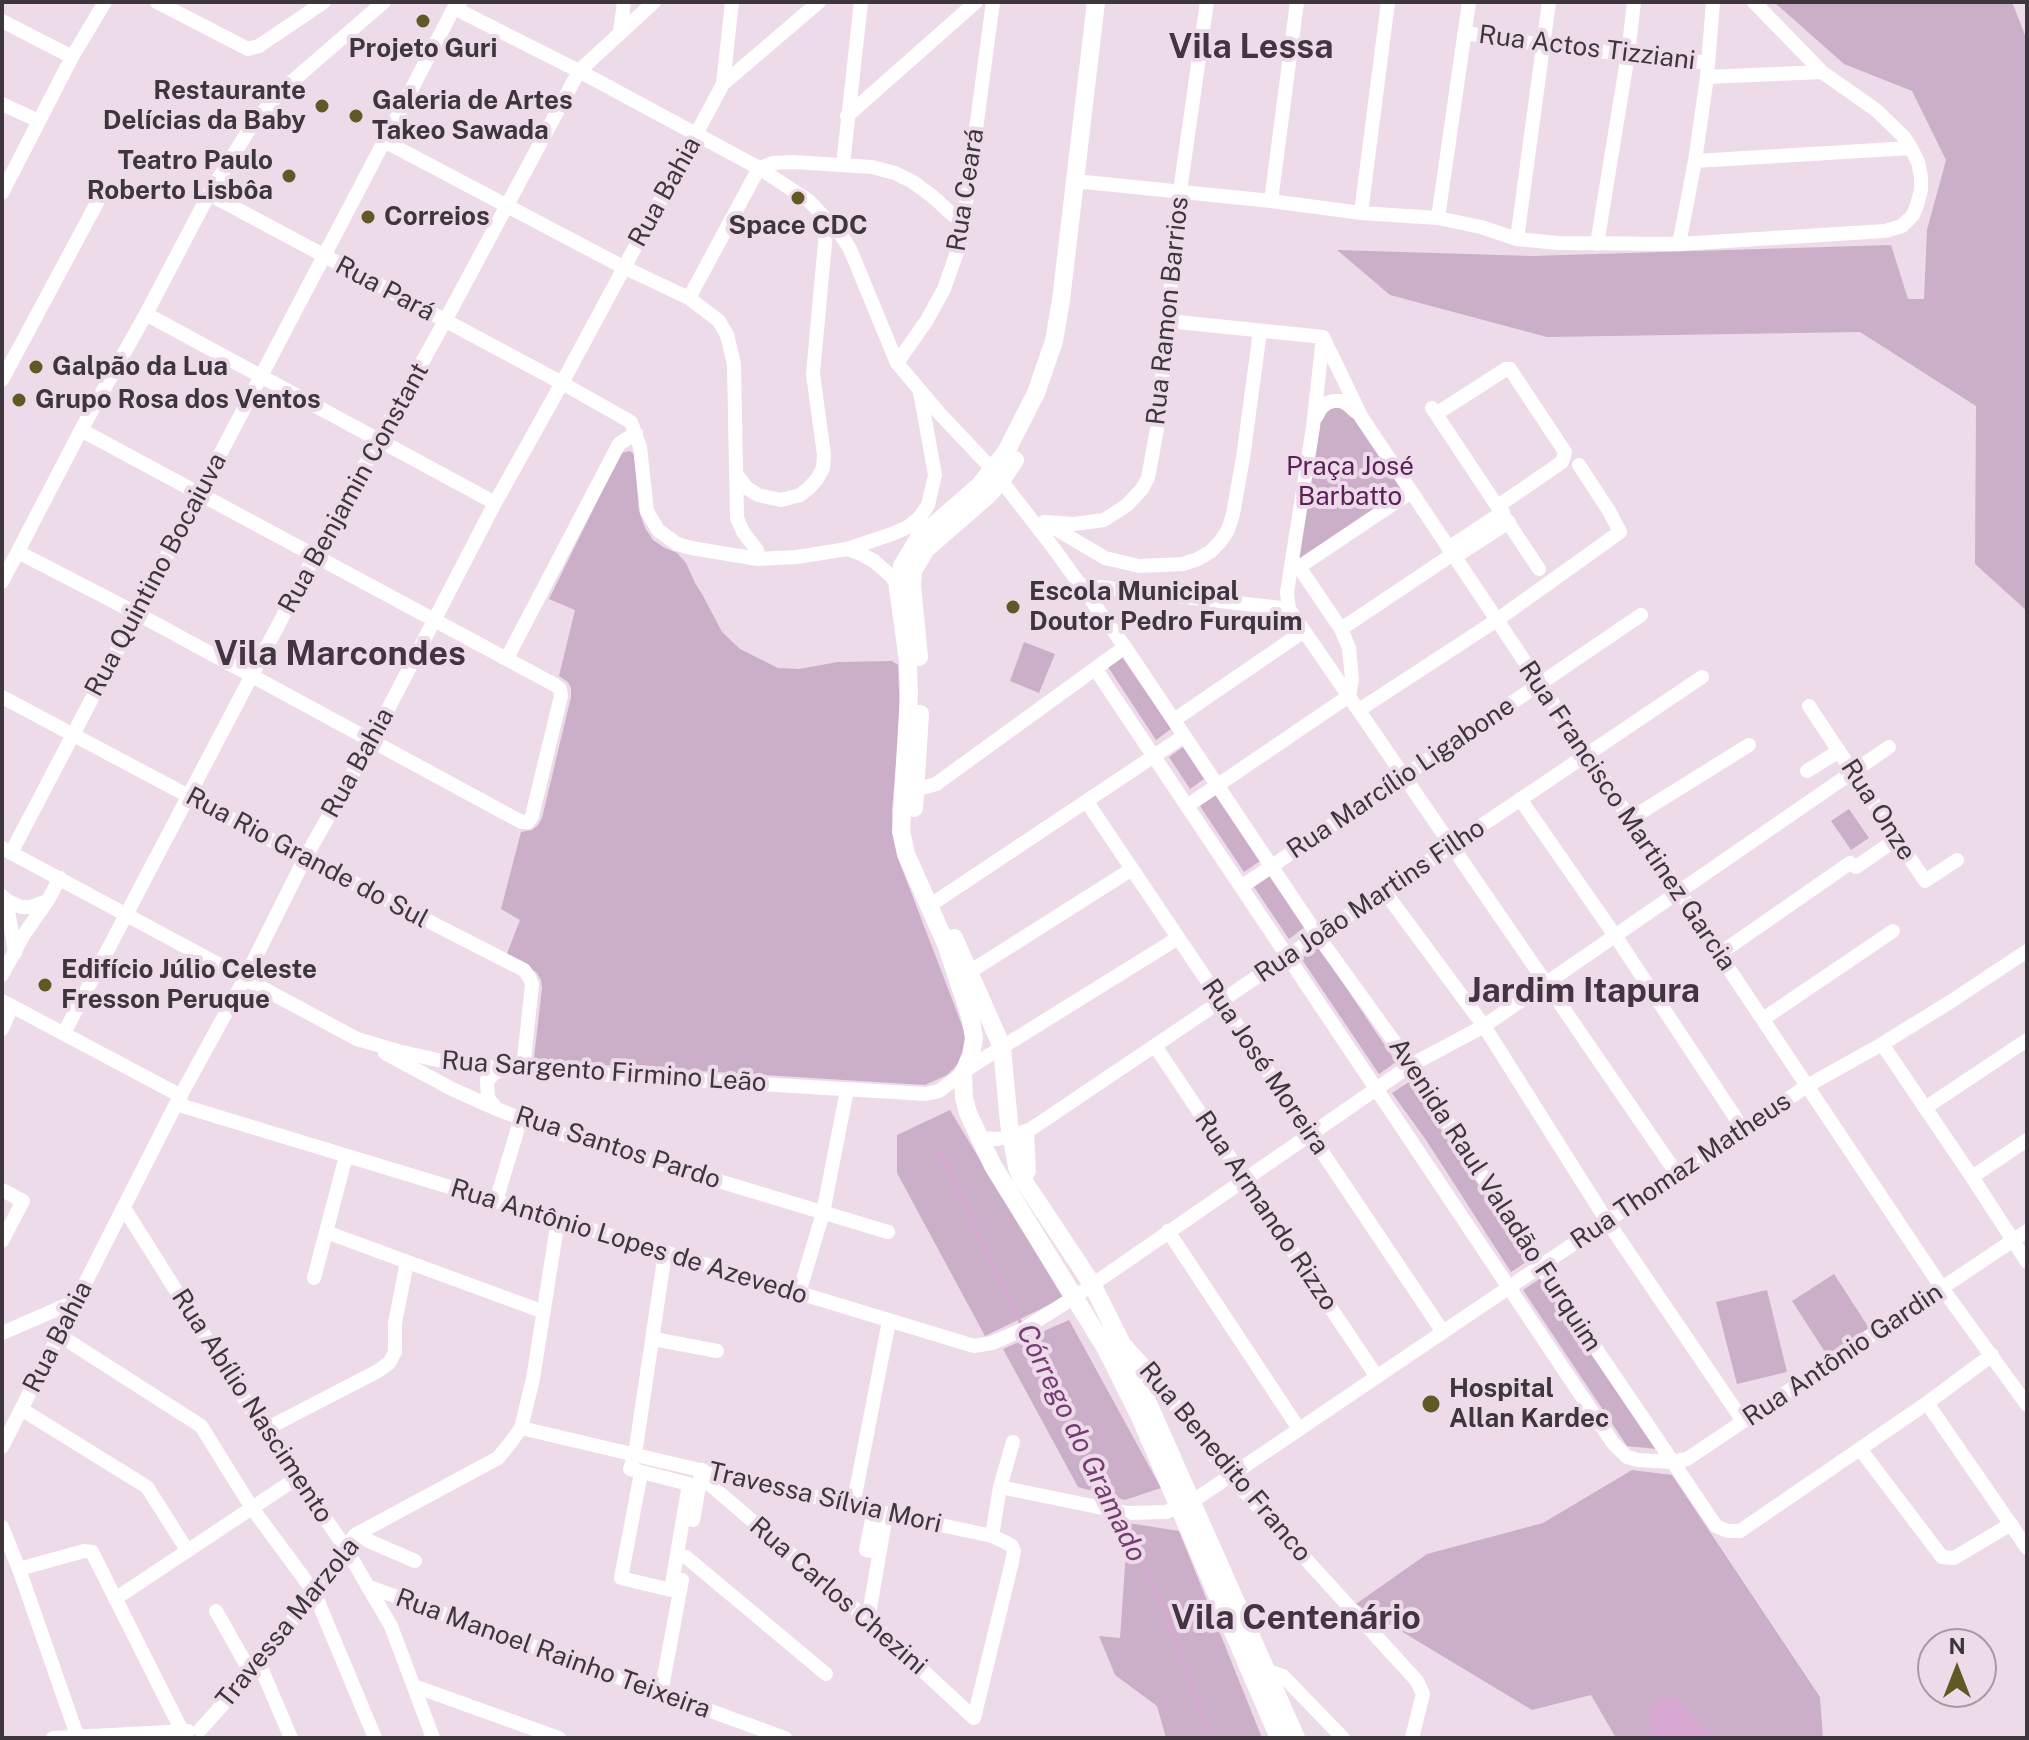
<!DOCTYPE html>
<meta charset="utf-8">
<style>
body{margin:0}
#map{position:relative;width:2029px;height:1740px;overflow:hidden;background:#eddbea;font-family:"Public Sans",sans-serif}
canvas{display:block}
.frame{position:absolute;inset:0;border:4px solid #3d363c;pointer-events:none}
.north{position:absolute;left:1917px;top:1628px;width:80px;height:80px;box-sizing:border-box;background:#eddbea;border:2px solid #a799a4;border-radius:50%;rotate:0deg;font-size:22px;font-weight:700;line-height:32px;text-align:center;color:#3d363c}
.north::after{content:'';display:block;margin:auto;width:28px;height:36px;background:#615925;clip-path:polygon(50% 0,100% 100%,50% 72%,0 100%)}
</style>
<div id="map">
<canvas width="2029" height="1740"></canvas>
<div class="frame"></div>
<div class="north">N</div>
</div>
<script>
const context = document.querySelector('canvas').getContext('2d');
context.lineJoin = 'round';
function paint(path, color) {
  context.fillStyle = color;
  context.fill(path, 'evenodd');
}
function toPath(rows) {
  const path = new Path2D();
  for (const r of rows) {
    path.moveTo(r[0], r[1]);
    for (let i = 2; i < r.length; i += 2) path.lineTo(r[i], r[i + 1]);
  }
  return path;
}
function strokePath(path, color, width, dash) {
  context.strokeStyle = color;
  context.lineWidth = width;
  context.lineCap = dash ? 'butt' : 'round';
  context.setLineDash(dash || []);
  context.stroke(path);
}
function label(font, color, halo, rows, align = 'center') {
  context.font = font + ' "Public Sans",sans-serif';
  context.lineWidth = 8;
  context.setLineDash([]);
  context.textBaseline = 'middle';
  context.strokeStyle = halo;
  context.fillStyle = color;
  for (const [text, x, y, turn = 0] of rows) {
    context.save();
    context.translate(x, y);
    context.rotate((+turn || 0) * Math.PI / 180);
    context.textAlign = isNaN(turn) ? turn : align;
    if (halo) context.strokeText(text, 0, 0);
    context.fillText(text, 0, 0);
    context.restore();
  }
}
const green = toPath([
 [1774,2,2012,2,2027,40,2027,611,1975,564,1976,406,1860,332,1547,337,1390,295,1337,250,1532,256,1891,245,1908,299,1924,299,1927,230,1946,160,1912,91,1844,64],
 [1336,406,1346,408,1404,493,1301,560,1298,557,1319,423,1325,411],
 [630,451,634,454,639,511,645,528,653,540,663,547,677,553,686,563,695,583,702,594,722,632,740,649,778,668,799,669,838,662,892,661,898,665,900,717,892,811,893,836,901,866,965,1033,966,1056,947,1075,925,1085,539,1061,534,1058,542,988,541,980,536,972,506,956,520,920,501,909,521,832,532,830,538,825,542,818,571,697,571,688,568,682,559,676,575,610,549,599,621,453],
 [1024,642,1055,654,1039,693,1010,681],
 [1122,657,1171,729,1156,740,1108,667],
 [1183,747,1204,779,1190,789,1169,757],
 [1216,795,1260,861,1244,872,1200,806],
 [1849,809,1869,838,1851,850,1831,821],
 [1270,876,1305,927,1289,939,1254,887],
 [1318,946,1396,1062,1379,1074,1301,958],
 [1409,1082,1529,1260,1511,1272,1426,1140,1392,1093],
 [950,1110,1063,1298,985,1336,897,1173,897,1135],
 [1834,1274,1869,1328,1827,1355,1792,1301],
 [1541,1278,1657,1449,1627,1446,1523,1290],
 [1767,1290,1787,1372,1737,1384,1716,1302],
 [1069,1320,1161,1488,1125,1500,1078,1487,1003,1349],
 [1632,1470,1672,1475,1820,1697,1823,1738,1616,1738,1591,1695,1532,1710,1356,1604,1427,1554,1543,1523],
 [1128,1523,1179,1531,1262,1738,1166,1738,1157,1706,1115,1675,1099,1636,1120,1638]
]);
const water = toPath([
 [1669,1696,1683,1703,1700,1726,1712,1734,1713,1738,1655,1738,1650,1724,1650,1712,1654,1704]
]);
const stream = toPath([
 [940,1152,1022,1326],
 [1026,1332,1112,1504],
 [1120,1518,1129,1531,1159,1598,1212,1738]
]);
const minor = toPath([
 [157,2,248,49,259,46,324,2],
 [454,8,579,71,759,168,809,201,841,235,850,249,897,363,940,414,993,470,1052,546,1125,647,1318,936,1411,1065,1540,1266,1716,1526,1727,1531,1740,1531,1927,1403,1992,1355],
 [2,21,72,57],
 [620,32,624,2],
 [1465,33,1543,45,1708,63],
 [1707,77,1822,72],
 [723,84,819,2],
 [2,104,39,121],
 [847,116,976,2],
 [384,141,623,267,689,298,719,321,727,335,734,364,737,518,743,532,757,550,758,559],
 [1695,161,1911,148],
 [843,165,861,2],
 [759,168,773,163,793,162,872,167,895,173,913,182,932,196,964,225],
 [1075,181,1271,201,1361,213,1438,218,1481,227,1517,239,1558,243,1679,244,1885,231,1902,226,1913,215,1917,205,1921,190,1921,177,1918,162,1911,148,1904,137,1876,110,1822,72,1754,2],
 [2,193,72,57,105,2],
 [209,194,562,383,631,422,640,447,647,511,658,530,677,544,691,548,758,559,797,557,847,549,892,534,908,527,920,517,928,505,935,475,920,392],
 [1271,201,1297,2],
 [1361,213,1388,2],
 [1438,218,1469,2],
 [1517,239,1549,2],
 [1597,244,1628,54,1634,2],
 [1679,244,1695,161,1707,77,1713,2],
 [689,298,759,168],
 [146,314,495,503],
 [1168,321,1323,337],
 [1323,337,1362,418,1630,819,1680,892,1719,954,1942,1288,2027,1405],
 [1323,337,1313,427,1287,592,1289,609,1677,1174],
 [897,363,927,320,944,289,961,241,993,2],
 [2,380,99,199],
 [1432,408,1539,569],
 [1436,414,1506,369,1510,369,1565,452,1562,462,1498,506],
 [1316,417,1321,408,1327,403,1333,401,1341,401,1347,404,1356,412],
 [737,475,747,488,758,495,781,500,800,495,809,488,817,479,823,468,824,455,813,374,827,221],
 [1044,522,1074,524,1104,520,1127,505,1142,489,1148,478,1157,429,1180,191,1207,2],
 [1046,523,1105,558,1139,566,1183,564,1198,559,1210,552,1220,542,1228,530,1233,514,1243,458,1260,331],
 [1448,548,1503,512],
 [847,549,861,554,874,561,892,577,898,588],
 [18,552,136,613,514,818,522,822,528,822,532,816,561,696,560,689,555,685,81,430],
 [1455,557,1509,522],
 [1291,566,1299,567,1411,492],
 [2,582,81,430,146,314,209,194,252,125,282,90,384,2],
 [1081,585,1289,609],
 [1341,629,1453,554],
 [507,658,619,444,636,433],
 [1096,670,1613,1443,1627,1457,1638,1460,1671,1462,1687,1459,2027,1231],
 [2,697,305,858,524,970,529,977,532,984,523,1069],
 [1809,706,1925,881,1957,860],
 [1359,710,1497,620,1620,532,1609,511,1579,465],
 [1174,720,1304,631],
 [1807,771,1839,751],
 [915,790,936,784,1125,647],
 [1520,799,1616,937,1743,1129],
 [1087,802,1443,1332],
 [1187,806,1349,696,1352,679,1349,648,1341,629,1299,567],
 [1630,819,1749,745],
 [2,848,357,1039,398,1051,450,1063,509,1069,926,1094,939,1091,975,1064,1178,938],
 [11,853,454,8,460,2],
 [1856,867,1897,839],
 [1241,887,1641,615],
 [1384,891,1484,1026,1607,1221,1743,1421],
 [2,896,6,900,9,916,15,953],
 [6,900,21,907,30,907,47,901],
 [929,906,1184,736],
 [1719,954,1850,863],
 [2,975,23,936,48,900,60,878],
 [960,978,1132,869],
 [2,1001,181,1096],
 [1763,1019,1893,931],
 [2,1029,12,1006],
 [64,1033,315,555,445,321,579,71,654,2],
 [1882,1044,1972,1177,2027,1262],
 [1155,1046,1377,1377],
 [385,1053,452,1089,499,1110,556,1132,888,1232],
 [176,1104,974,1346,992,1343,1024,1329,1073,1298,1411,1065,1484,1026,1889,747],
 [495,1107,488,1098,487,1080,497,1071,505,1070],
 [1925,1108,2027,1040],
 [981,1138,998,1139,1011,1136,1025,1133,1037,1125,1702,677],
 [1972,1177,2027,1140],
 [2,1190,23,1201,2,1241],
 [496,1201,521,1118],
 [124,1208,264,1430,345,1547,391,1626,433,1738],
 [1168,1231,1299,1429],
 [326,1232,544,1312],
 [314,1278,346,1156],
 [799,1293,823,1213,847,1090],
 [2,1333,76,1301],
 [59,1335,201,1426,252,1508,314,1592,375,1738],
 [654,1339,717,1351],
 [1126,1346,1149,1371,1230,1476,1417,1681,1423,1694,1412,1738],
 [1927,1403,2027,1548],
 [21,1409,147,1487,187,1550],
 [521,1428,853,1506,992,1536,1005,1542,1012,1546,1014,1551,1012,1562,974,1718,868,1620,700,1476],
 [264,1430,378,1371,389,1363,395,1352,395,1323,407,1262],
 [2,1447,176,1104,245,978,305,858,372,740,495,503,562,383,723,84,732,2],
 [1860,1449,1942,1557,1954,1558,2011,1524],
 [641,1473,621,1578,671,1590,689,1484,630,1469,635,1454,665,1253],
 [1000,1487,1127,1513,1166,1512,1193,1501,1807,1086,1882,1044,1950,1002,2027,951],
 [853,1506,889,1321],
 [693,1520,702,1470],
 [2,1527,19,1569,78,1738],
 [355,1535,415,1561],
 [992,1536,1000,1487,1013,1442],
 [686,1557,826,1674],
 [19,1569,84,1551,92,1552,182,1731],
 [367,1586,785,1738],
 [115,1599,297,1478],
 [216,1611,251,1673],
 [868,1620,885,1521,872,1519,866,1550,880,1552],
 [259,1663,291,1738],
 [1267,1671,1283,1676,1343,1738],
 [414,1686,559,1738],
 [661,1693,682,1580],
 [200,1730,251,1673,314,1592,355,1535,498,1458,511,1442,521,1428,533,1379,558,1220],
 [53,1738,188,1731]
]);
const major = toPath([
 [1096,2,1061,300,1054,341,1036,393,1006,452,979,486,919,538,902,566,898,588,908,662,909,695,901,831,906,854,946,944,970,1016,974,1038,971,1055,963,1074,964,1098,968,1113,993,1166,1105,1347,1140,1417,1279,1738],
 [919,657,912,585,913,571,926,549,986,497,1001,481,1015,460],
 [914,808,920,714],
 [954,938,1002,1047,1009,1123,1017,1167,1021,1177,1092,1284,1120,1340,1296,1738],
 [1025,1133,1027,1171]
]);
const markers = [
 [423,21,8,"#615925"],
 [322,106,8,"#615925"],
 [356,116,8,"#615925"],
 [289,176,8,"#615925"],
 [798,198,8,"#615925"],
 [368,217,8,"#615925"],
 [36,367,8,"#615925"],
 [19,400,8,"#615925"],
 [1013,607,8,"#615925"],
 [45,985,8,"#615925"],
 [1431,1404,10,"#615925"]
];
const streetNames = [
 ["Rua Actos Tizziani",1587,48,7],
 ["Rua Ceará",966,190,-81],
 ["Rua Bahia",665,192,-61],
 ["Rua Pará",385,289,28],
 ["Rua Ramon Barrios",1168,311,-84],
 ["Rua Benjamin Constant",354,488,-61],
 ["Rua Quintino Bocaiuva",156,575,-62],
 ["Rua Bahia",358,763,-61],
 ["Rua Marcílio Ligabone",1401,778,-34],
 ["Rua Onze",1878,810,57],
 ["Rua Francisco Martinez Garcia",1627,816,56],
 ["Rua Rio Grande do Sul",307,858,28],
 ["Rua João Martins Filho",1370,901,-34],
 ["Rua José Moreira",1265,1067,56],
 ["Rua Sargento Firmino Leão",604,1072,4],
 ["Rua Santos Pardo",618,1148,18],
 ["Rua Thomaz Matheus",1681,1171,-34],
 ["Avenida Raul Valadão Furquim",1495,1195,57],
 ["Rua Armando Rizzo",1266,1211,56],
 ["Rua Antônio Lopes de Azevedo",629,1242,17],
 ["Rua Bahia",58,1337,-63],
 ["Rua Antônio Gardin",1843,1355,-34],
 ["Rua Abílio Nascimento",252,1406,57],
 ["Rua Benedito Franco",1225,1462,50],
 ["Travessa Sílvia Mori",825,1498,13],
 ["Rua Carlos Chezini",838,1596,41],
 ["Travessa Marzola",288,1623,-51],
 ["Rua Manoel Rainho Teixeira",553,1654,20]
];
const poiNames = [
 ["Projeto Guri",423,49,"center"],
 ["Restaurante",306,91,"right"],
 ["Delícias da Baby",306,121,"right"],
 ["Galeria de Artes",372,101],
 ["Takeo Sawada",372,131],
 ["Teatro Paulo",273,161,"right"],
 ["Roberto Lisbôa",273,191,"right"],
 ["Correios",384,217],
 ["Space CDC",798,226,"center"],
 ["Galpão da Lua",52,367],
 ["Grupo Rosa dos Ventos",35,400],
 ["Escola Municipal",1029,592],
 ["Doutor Pedro Furquim",1029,622],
 ["Edifício Júlio Celeste",61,970],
 ["Fresson Peruque",61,1000],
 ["Hospital",1449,1389],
 ["Allan Kardec",1449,1419]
];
const parkNames = [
 ["Praça José",1350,467],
 ["Barbatto",1350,497]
];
const waterNames = [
 ["Córrego do Gramado",1081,1443,64]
];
const districtNames = [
 ["Vila Lessa",1251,48],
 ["Vila Marcondes",340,655],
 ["Jardim Itapura",1584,992],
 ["Vila Centenário",1296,1619]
];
paint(green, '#cbaec8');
paint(water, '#d8a8d3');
strokePath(stream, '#d8a8d3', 3);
strokePath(minor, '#fff', 14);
strokePath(major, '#fff', 18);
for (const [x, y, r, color] of markers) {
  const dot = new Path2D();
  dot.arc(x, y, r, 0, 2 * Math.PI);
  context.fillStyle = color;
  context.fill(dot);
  strokePath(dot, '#eddbea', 3);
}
label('26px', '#3d363c', '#eddbea', streetNames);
label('bold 26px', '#3d363c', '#eddbea', poiNames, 'left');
label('26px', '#582056', '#eddbea', parkNames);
label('italic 28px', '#763c72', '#eddbea', waterNames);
label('bold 34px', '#423441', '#eddbea', districtNames);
</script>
